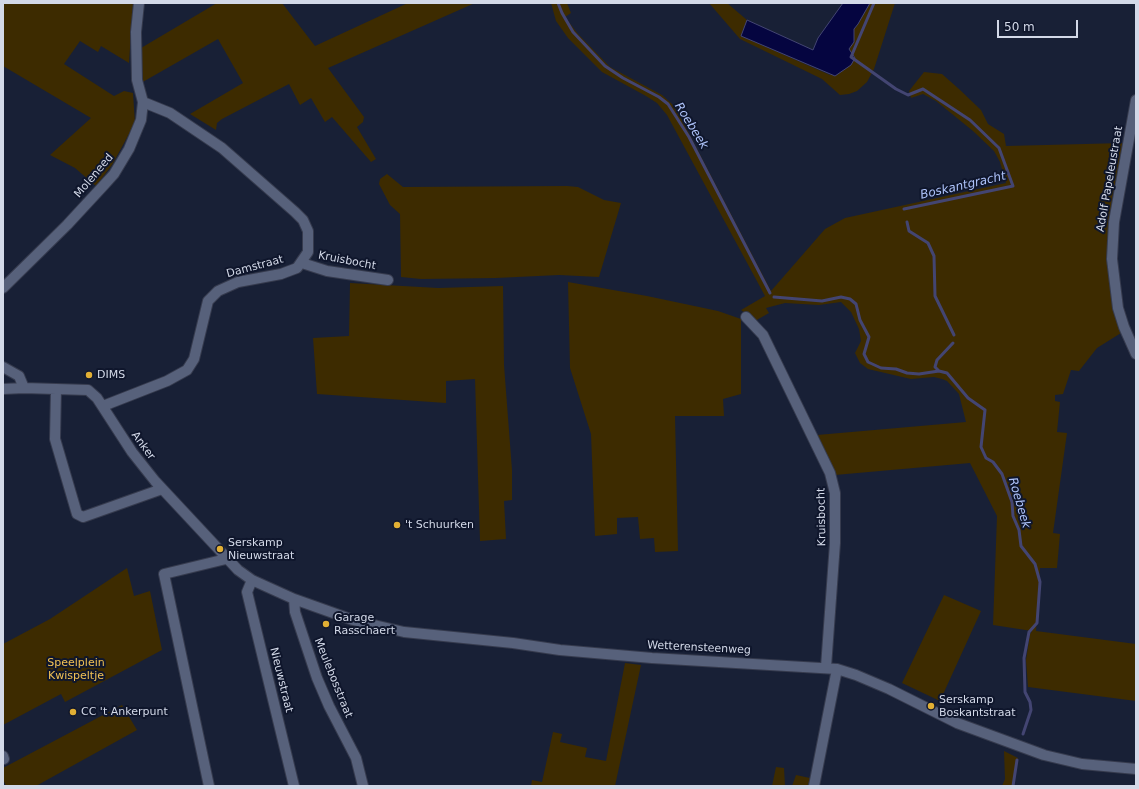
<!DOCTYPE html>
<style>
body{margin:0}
#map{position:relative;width:1139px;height:789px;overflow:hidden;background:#182036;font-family:"DejaVu Sans",sans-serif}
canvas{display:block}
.frame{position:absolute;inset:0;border:4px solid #d3d9e8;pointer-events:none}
.scale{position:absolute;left:997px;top:20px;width:81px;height:18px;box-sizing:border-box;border:2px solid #d3d9e8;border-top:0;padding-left:5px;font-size:12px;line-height:14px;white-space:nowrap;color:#d3d9e8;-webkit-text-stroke:3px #0f162c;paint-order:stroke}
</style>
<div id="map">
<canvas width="1139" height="789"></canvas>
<div class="frame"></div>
<div class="scale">50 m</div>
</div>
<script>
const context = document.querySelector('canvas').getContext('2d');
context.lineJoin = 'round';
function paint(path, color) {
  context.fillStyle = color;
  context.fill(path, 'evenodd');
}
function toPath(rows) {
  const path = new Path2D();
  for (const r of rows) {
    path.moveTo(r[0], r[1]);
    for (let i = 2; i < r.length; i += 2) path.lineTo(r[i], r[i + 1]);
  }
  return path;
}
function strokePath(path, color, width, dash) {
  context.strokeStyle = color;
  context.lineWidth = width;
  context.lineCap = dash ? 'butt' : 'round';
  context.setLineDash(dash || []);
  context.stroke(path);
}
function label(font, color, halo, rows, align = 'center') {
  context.font = font + ' "DejaVu Sans",sans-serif';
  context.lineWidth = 4;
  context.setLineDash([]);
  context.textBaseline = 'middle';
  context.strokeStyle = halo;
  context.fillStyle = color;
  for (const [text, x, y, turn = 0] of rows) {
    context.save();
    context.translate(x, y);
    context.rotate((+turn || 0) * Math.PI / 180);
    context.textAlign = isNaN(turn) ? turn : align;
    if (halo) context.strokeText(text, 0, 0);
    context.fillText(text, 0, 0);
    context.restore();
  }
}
const green = toPath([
 [3,3,133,3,129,63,101,46,98,52,80,41,64,64,114,96,124,91,133,93,135,123,112,165,96,186,75,168,50,155,91,118,3,66],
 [217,3,282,3,315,46,408,3,475,3,328,68,364,117,363,122,357,127,376,159,371,162,332,117,325,122,311,98,300,105,289,84,222,119,217,123,216,130,190,114,243,83,218,39,141,83,141,48],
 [551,3,567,3,571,13,565,17,578,34,610,67,662,95,672,104,683,122,771,291,825,229,845,218,1006,183,1000,162,994,151,973,131,936,101,923,94,911,98,909,91,924,72,942,74,959,89,981,110,988,124,1004,134,1006,146,1124,143,1112,199,1107,260,1113,308,1121,333,1097,348,1079,371,1071,370,1063,394,1055,395,1055,401,1060,402,1057,432,1067,433,1053,533,1060,534,1057,568,1040,568,1036,631,1136,644,1136,701,1028,687,1026,660,1030,634,1032,631,993,625,997,516,970,463,835,475,817,435,966,422,959,394,947,381,942,379,934,377,911,379,868,369,860,363,855,353,861,341,859,329,851,312,841,302,819,305,785,303,766,308,769,313,755,321,741,310,765,296,667,115,657,103,646,96,602,72,568,38,556,21],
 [709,3,727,3,747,20,741,36,830,75,854,42,854,29,858,24,870,3,895,3,874,69,867,82,857,91,849,94,840,95,822,79,740,39],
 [387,174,403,187,567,186,578,187,604,200,621,203,599,277,559,275,496,278,421,279,401,277,400,214,390,205,379,184,380,179],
 [568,282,647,296,718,311,741,319,741,394,723,399,724,416,675,416,678,551,655,552,654,538,640,539,638,517,617,518,617,534,595,536,591,434,570,368],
 [350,283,438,288,503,286,504,365,512,470,512,500,504,501,506,539,480,541,475,379,446,381,446,403,317,394,313,338,349,336],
 [127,568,134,596,150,591,162,650,65,702,61,694,3,725,3,644,50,619],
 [944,595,981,611,940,701,902,683],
 [625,663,641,665,615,786,531,786,532,780,542,782,553,732,562,734,560,742,587,748,585,757,606,761],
 [122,705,137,730,36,786,6,786,3,779,3,768],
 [1004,751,1018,758,1013,786,1002,786,1005,779],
 [776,767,784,768,785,786,772,786],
 [796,775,810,778,808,786,792,786]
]);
const water = toPath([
 [843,3,870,3,858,24,854,29,854,42,849,49,855,58,851,65,835,76,741,36,747,20,813,50,818,38,843,3]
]);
const stream = toPath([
 [558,3,562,13,573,32,605,66,623,78,659,97,668,104,689,137,770,293],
 [874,3,851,57,896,89,908,95,923,89,970,120,999,148,1013,186,904,209],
 [907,222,909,231,928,243,934,256,935,296,954,335],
 [774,297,822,301,841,297,850,299,856,304,860,320,869,337,864,354,868,362,881,368,896,369,907,373,919,374,939,371,947,373,968,398,985,410,981,447,986,458,993,462,1002,474,1012,502,1013,516,1019,530,1021,546,1035,564,1040,582,1037,623,1029,632,1024,658,1025,692,1030,702,1031,710,1023,734],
 [939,371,935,367,937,360,953,343],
 [1013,786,1017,760]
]);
const minor = toPath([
 [1136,100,1114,222,1112,259,1118,308,1124,327,1136,354],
 [302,263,327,271,388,280],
 [3,288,67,225,104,185,114,174,129,149,141,120,143,102,137,80,136,32,139,3],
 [746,317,763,335,830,473,835,493,835,543,826,667],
 [3,367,19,376,24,388],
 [3,389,24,388,88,390,97,398,132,452,155,481,238,570,252,580,294,599,353,620,404,632,513,643,560,650,652,658,837,669,856,675,889,689,957,723,1044,755,1082,764,1136,769],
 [56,389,55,439,77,514,83,517,162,489],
 [103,406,167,381,187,370,194,359,208,301,218,291,238,282,281,274,297,268,308,252,308,231,303,220,295,212,222,148,170,113,143,102],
 [252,580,247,592,294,786],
 [294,599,295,612,317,678,329,706,356,758,363,786],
 [3,756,4,759],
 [209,786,164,574,226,559],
 [814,786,837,669]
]);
const markers = [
 [89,375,4,"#e1af34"],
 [397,525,4,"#e1af34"],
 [220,549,4,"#e1af34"],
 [326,624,4,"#e1af34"],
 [931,706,4,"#e1af34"],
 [73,712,4,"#e1af34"]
];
const streetNames = [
 ["Moleneed",94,176,-50],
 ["Adolf Papeleustraat",1110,179,-80],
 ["Kruisbocht",347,261,11],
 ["Damstraat",255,267,-15],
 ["Anker",143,446,54],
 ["Kruisbocht",822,517,-91],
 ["Wetterensteenweg",699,648,3],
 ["Meulebosstraat",333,678,68],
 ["Nieuwstraat",281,680,76]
];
const poiNames = [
 ["DIMS",97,375],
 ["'t Schuurken",405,525],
 ["Serskamp",228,543],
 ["Nieuwstraat",228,556],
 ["Garage",334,618],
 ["Rasschaert",334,631],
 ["Serskamp",939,700],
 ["Boskantstraat",939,713],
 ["CC 't Ankerpunt",81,712]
];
const parkNames = [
 ["Speelplein",76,663],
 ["Kwispeltje",76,676]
];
const waterNames = [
 ["Roebeek",691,126,58],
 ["Boskantgracht",963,186,-13],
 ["Roebeek",1019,503,74]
];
paint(green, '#3d2b00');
paint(water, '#050540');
strokePath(water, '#434572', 1);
strokePath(stream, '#434572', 3);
strokePath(minor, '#363b4e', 12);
strokePath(minor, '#57617b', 10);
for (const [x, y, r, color] of markers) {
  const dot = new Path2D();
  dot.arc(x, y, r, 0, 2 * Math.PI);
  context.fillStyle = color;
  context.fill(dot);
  strokePath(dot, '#0f162c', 1.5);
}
label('11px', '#d3d9e8', '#0f162c', streetNames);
label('11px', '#d3d9e8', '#0f162c', poiNames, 'left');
label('11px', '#f1c154', '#0f162c', parkNames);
label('italic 12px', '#aec3fa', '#0f162c', waterNames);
</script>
